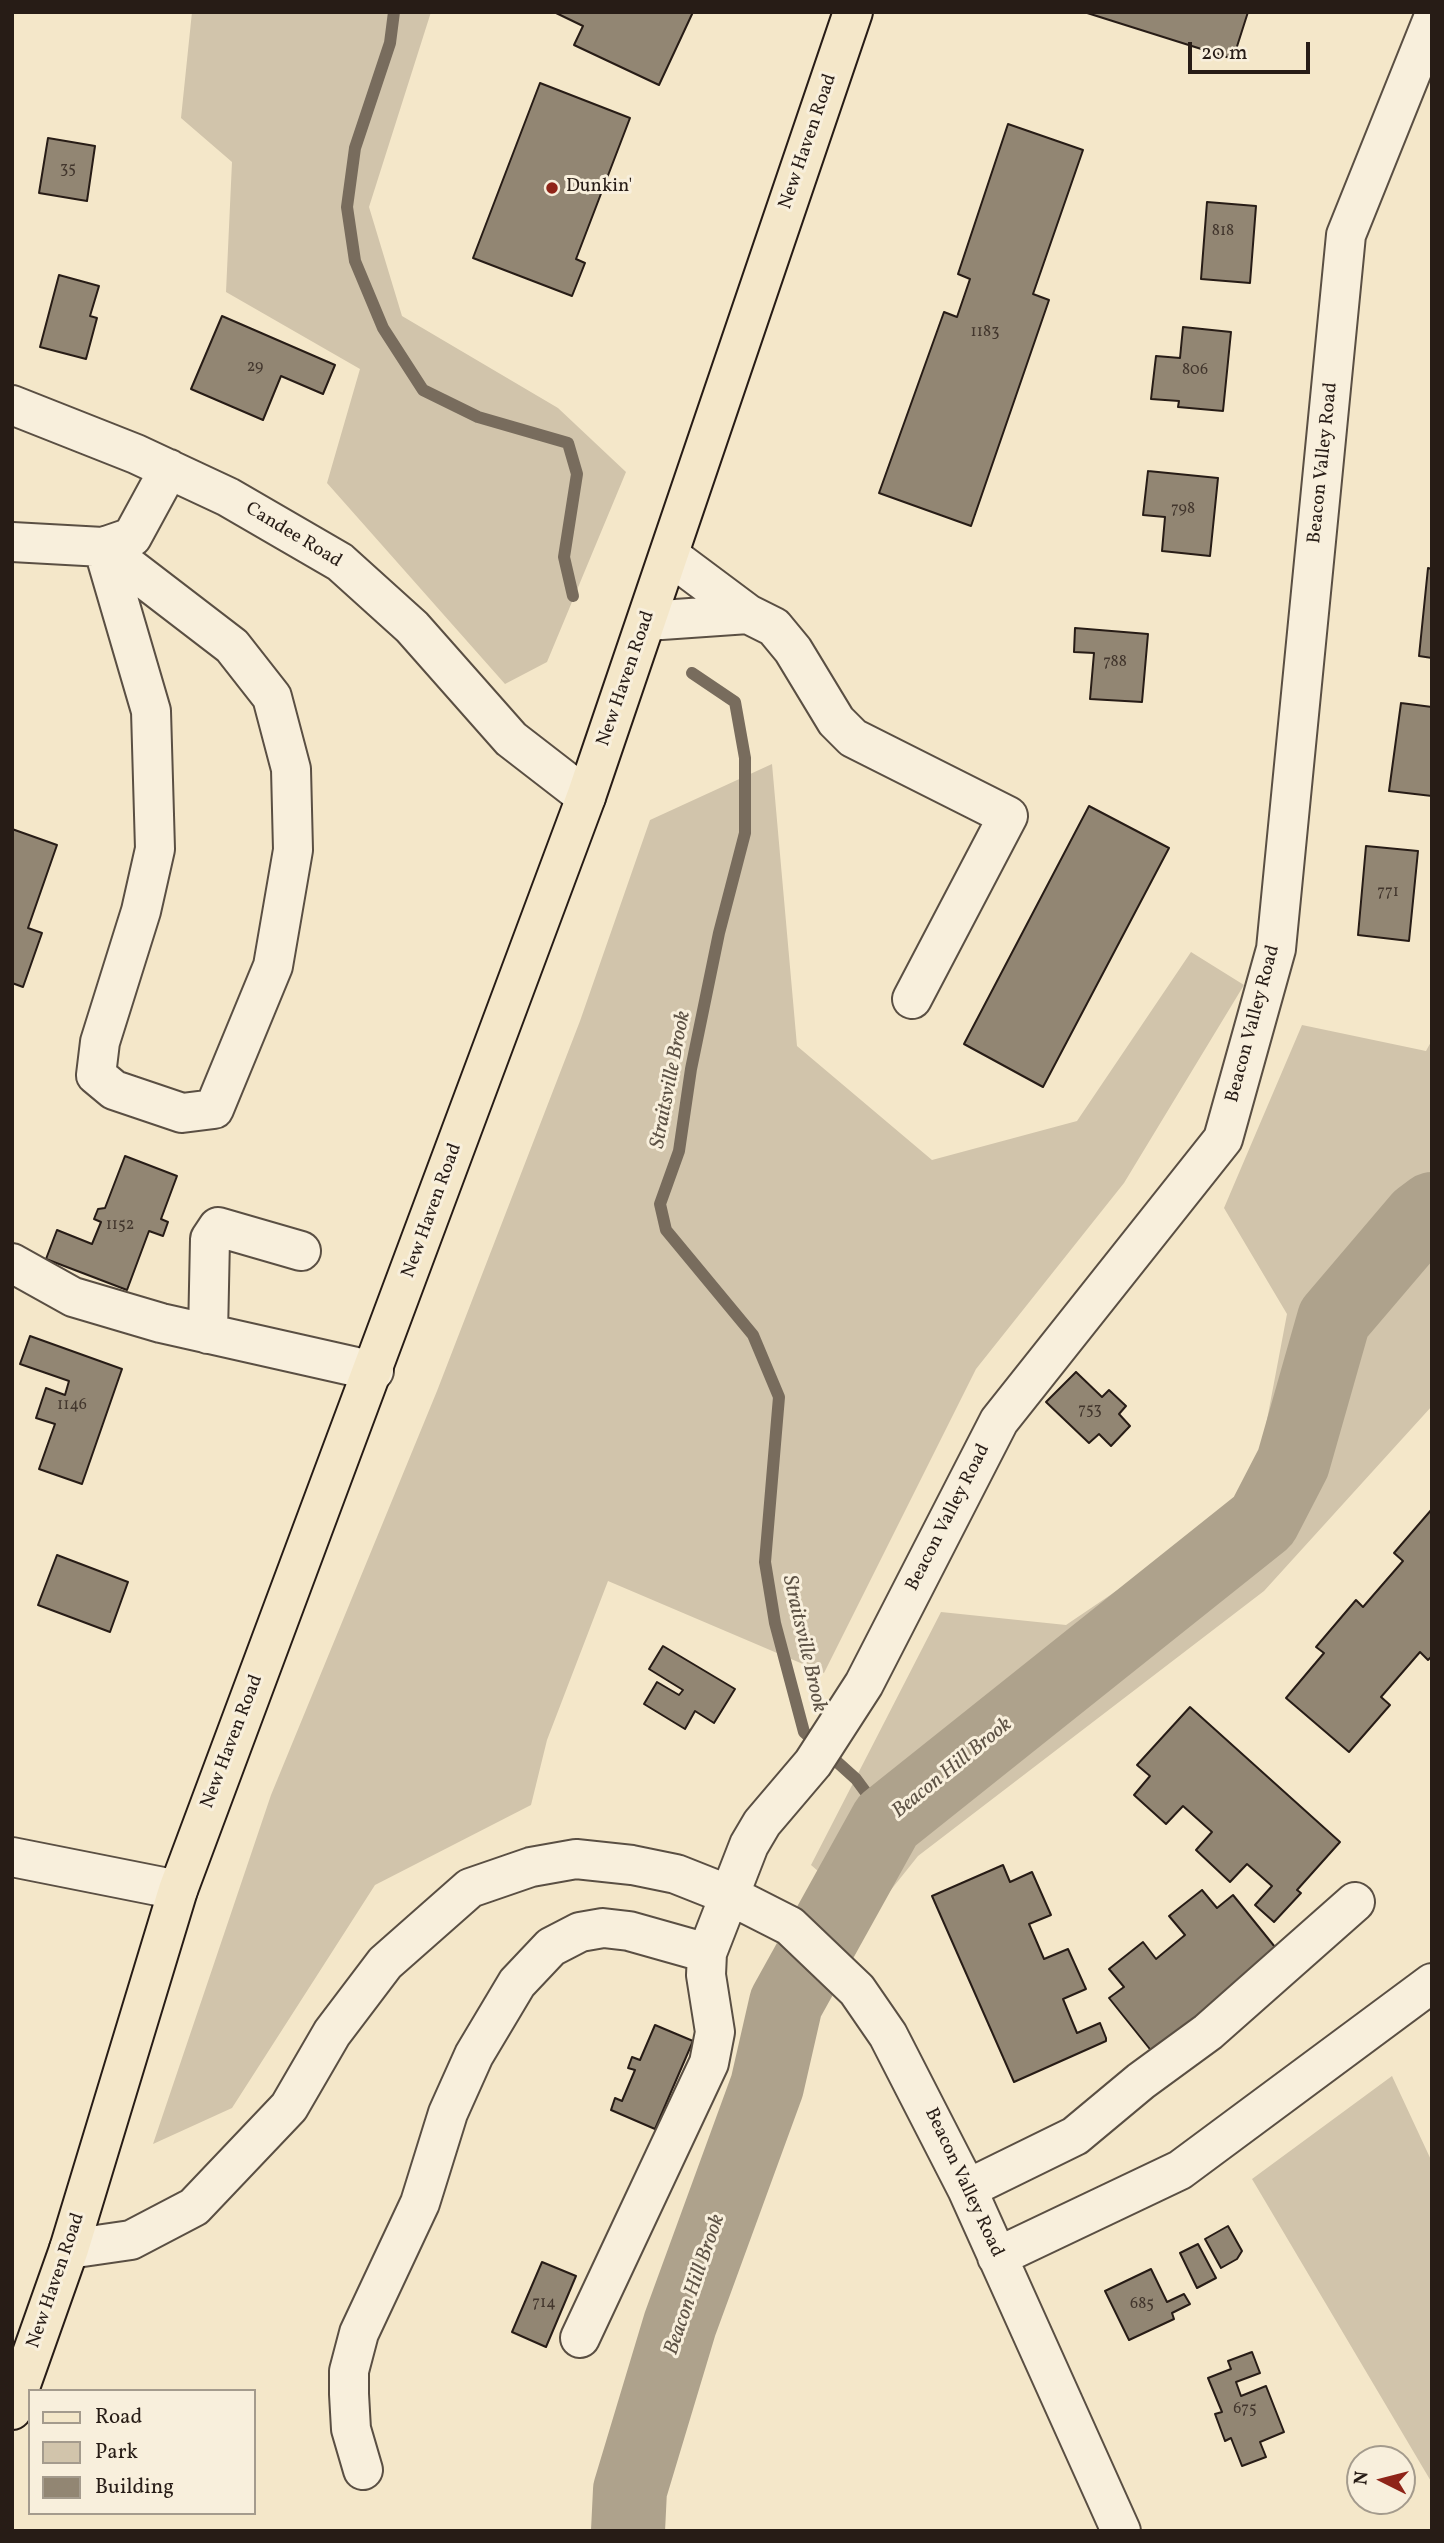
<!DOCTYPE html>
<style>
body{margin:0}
#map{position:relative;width:1444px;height:2543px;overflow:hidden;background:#f4e7c9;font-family:Vollkorn,serif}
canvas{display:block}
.frame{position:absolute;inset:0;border:14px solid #271c16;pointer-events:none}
.legend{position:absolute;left:28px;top:2389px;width:228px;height:126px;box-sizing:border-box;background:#f8efdc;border:2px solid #a49b8d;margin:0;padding:9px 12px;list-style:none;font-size:21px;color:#271c16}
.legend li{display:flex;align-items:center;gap:14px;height:35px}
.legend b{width:35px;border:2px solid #a49b8d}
.north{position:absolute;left:1346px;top:2445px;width:70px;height:70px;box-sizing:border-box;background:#f8efdc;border:2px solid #a49b8d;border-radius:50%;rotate:276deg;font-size:19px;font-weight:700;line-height:28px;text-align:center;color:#271c16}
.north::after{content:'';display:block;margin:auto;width:24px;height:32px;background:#8f2418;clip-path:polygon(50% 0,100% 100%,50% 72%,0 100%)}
.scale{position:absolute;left:1188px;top:42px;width:122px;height:32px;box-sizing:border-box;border:4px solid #271c16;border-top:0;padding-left:9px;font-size:21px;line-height:24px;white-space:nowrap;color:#271c16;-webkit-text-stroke:5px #f8efdc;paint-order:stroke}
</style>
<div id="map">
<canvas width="1444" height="2543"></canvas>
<div class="frame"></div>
<ul class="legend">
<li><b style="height:9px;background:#f4e7c9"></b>Road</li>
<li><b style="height:19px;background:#d1c4ab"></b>Park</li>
<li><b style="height:19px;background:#928673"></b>Building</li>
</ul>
<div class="north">N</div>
<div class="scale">20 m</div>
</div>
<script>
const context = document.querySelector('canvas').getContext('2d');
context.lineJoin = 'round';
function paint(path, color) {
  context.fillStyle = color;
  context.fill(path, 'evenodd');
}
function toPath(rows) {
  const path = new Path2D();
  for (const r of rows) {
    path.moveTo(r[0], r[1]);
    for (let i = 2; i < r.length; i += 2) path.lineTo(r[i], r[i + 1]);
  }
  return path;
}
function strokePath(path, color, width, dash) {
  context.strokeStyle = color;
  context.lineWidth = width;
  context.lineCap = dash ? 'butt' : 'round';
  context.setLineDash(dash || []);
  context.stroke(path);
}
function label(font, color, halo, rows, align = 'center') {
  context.font = font + ' Vollkorn,serif';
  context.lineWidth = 6;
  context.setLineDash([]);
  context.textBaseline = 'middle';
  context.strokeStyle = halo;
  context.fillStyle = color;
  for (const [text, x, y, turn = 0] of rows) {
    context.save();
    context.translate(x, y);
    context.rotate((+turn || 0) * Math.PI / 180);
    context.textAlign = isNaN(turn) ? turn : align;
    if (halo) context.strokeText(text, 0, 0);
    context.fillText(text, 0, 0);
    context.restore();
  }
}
const green = toPath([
 [192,12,431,12,369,207,402,316,558,408,626,472,547,662,505,684,327,483,360,369,226,292,232,162,181,118],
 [772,764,797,1046,932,1160,1077,1121,1191,952,1244,985,1124,1183,976,1369,824,1673,608,1581,547,1740,531,1805,375,1885,232,2108,153,2144,271,1795,437,1391,580,1021,650,820],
 [1302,1025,1426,1051,1432,1040,1432,1406,1264,1591,918,1856,870,1916,811,1865,941,1612,1066,1625,1252,1499,1287,1314,1224,1208],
 [1392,2076,1432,2162,1432,2483,1252,2179]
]);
const stream = toPath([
 [394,12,390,43,355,148,347,207,355,261,383,328,423,390,478,417,568,443,577,474,564,557,573,596],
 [692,673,735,702,745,758,745,833,719,933,691,1069,679,1151,660,1204,666,1230,753,1335,779,1397,765,1562,775,1623,804,1732,856,1779,887,1821]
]);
const river = toPath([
 [628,2531,630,2490,680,2324,767,2086,786,2003,887,1821,1263,1521,1293,1463,1334,1319,1420,1218,1432,1209]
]);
const building = toPath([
 [554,12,693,12,659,85,574,45,583,26,554,12],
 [1084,12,1248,12,1233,59,1084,12],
 [540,83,630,118,576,259,585,263,572,296,473,258,540,83],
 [1008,124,1083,150,1033,294,1049,300,971,526,879,493,944,312,957,317,970,279,958,274,1008,124],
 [48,138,95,146,87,201,39,193,48,138],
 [1207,202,1256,206,1250,283,1201,279,1207,202],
 [59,275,99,286,90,316,97,318,86,359,40,347,59,275],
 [222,316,335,365,323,394,281,376,263,420,191,389,222,316],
 [1183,327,1231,332,1223,411,1178,407,1179,401,1151,399,1156,356,1180,358,1183,327],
 [1148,471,1218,478,1210,556,1162,551,1165,517,1143,515,1148,471],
 [1428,568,1432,569,1432,658,1419,656,1428,568],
 [1075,628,1148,634,1142,702,1090,699,1094,653,1074,652,1075,628],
 [1401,703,1432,707,1432,796,1389,791,1401,703],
 [1089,806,1169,848,1043,1087,964,1044,1089,806],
 [12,829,57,845,28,928,42,933,23,987,12,983,12,829],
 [1366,846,1418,851,1409,941,1358,935,1366,846],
 [125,1156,177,1176,161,1219,168,1222,163,1236,149,1231,127,1290,46,1259,57,1230,92,1244,101,1222,94,1219,98,1209,105,1208,125,1156],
 [30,1336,122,1369,82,1484,39,1469,55,1424,36,1418,46,1388,65,1395,69,1381,20,1364,30,1336],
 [1076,1372,1102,1397,1109,1390,1126,1406,1119,1414,1130,1426,1111,1446,1099,1434,1089,1443,1046,1402,1076,1372],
 [1432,1509,1432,1656,1428,1660,1420,1652,1381,1697,1390,1705,1349,1752,1286,1698,1324,1653,1316,1647,1356,1600,1363,1607,1403,1561,1394,1553,1432,1509],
 [57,1555,128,1582,110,1632,38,1605,57,1555],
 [663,1646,735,1689,714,1723,695,1711,685,1729,644,1704,657,1682,679,1695,683,1690,649,1669,663,1646],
 [1190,1707,1340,1842,1297,1890,1301,1893,1274,1922,1255,1905,1272,1886,1247,1864,1230,1882,1196,1850,1212,1832,1183,1806,1166,1824,1134,1795,1150,1776,1137,1765,1190,1707],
 [1003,1865,1010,1882,1032,1872,1051,1915,1029,1924,1044,1959,1068,1949,1086,1989,1063,1999,1077,2033,1100,2023,1106,2038,1106,2041,1014,2082,932,1896,1003,1865],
 [1202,1890,1217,1908,1233,1895,1283,1957,1157,2058,1109,1998,1124,1987,1109,1969,1143,1942,1156,1959,1185,1935,1169,1916,1202,1890],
 [655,2025,693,2041,655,2129,611,2110,615,2098,622,2101,635,2070,628,2068,632,2057,640,2060,655,2025],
 [1228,2226,1242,2251,1237,2259,1221,2268,1205,2239,1228,2226],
 [1198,2244,1216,2278,1197,2288,1180,2253,1198,2244],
 [542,2262,576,2276,546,2347,512,2332,542,2262],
 [1151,2269,1167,2302,1184,2294,1190,2304,1172,2313,1174,2319,1129,2340,1105,2291,1151,2269],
 [1252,2352,1260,2373,1236,2382,1241,2396,1266,2386,1284,2432,1260,2442,1266,2457,1242,2466,1231,2438,1225,2441,1215,2414,1222,2412,1208,2378,1231,2369,1228,2361,1252,2352]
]);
const minor = toPath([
 [12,405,136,454,228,497,340,562,412,627,511,739,586,797],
 [12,542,103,547,132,537,169,469],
 [103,547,232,646,272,697,291,769,293,850,273,966,214,1109,182,1113,114,1090,96,1075,100,1042,141,911,155,849,151,711,103,547],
 [669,555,748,614,774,627,793,650,836,721,853,738,1008,816,912,999],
 [647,621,748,614],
 [12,1263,73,1297,161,1323,374,1371],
 [208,1334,210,1239,218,1227,301,1251],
 [12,1857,178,1890],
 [967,2189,1075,2136,1141,2081,1208,2032,1355,1902],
 [69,2249,131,2240,194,2207,289,2107,332,2033,385,1963,470,1888,531,1867,576,1859,632,1865,676,1874,729,1895,790,1926,857,1990,888,2035,967,2189,1121,2531],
 [997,2257,1180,2170,1432,1983],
 [580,2338,709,2063,715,2032,706,1975,707,1953,749,1845,762,1823,813,1763,864,1684,999,1421,1223,1139,1276,949,1346,235,1432,21],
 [363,2470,351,2429,349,2394,349,2371,359,2333,420,2203,448,2113,474,2055,517,1983,551,1947,580,1932,603,1928,629,1931,707,1953]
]);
const major = toPath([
 [12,2410,69,2249,178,1890,586,797,853,12]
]);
const markers = [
 [552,188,7,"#8f2418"]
];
const numberNames = [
 ["35",68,170],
 ["818",1223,232],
 ["1183",985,333],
 ["29",255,368],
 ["806",1195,371],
 ["798",1183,510],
 ["788",1115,663],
 ["771",1388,893],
 ["1152",120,1226],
 ["1146",72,1406],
 ["753",1090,1411],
 ["714",544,2304],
 ["685",1142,2305],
 ["675",1245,2410]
];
const streetNames = [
 ["New Haven Road",809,142,-71],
 ["Beacon Valley Road",1324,463,-84],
 ["Candee Road",293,536,31],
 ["New Haven Road",627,679,-71],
 ["Beacon Valley Road",1254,1024,-75],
 ["New Haven Road",433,1211,-70],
 ["Beacon Valley Road",949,1518,-63],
 ["New Haven Road",233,1742,-69],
 ["Beacon Valley Road",963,2183,65],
 ["New Haven Road",57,2281,-71]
];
const poiNames = [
 ["Dunkin'",566,188]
];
const waterNames = [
 ["Straitsville Brook",672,1080,-79],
 ["Straitsville Brook",803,1644,77],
 ["Beacon Hill Brook",953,1769,-39],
 ["Beacon Hill Brook",696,2285,-71]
];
paint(green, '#d1c4ab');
strokePath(stream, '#786c5d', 12);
strokePath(river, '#aea28c', 74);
paint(building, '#928673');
strokePath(building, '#271c16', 2);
strokePath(minor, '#5a4f43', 42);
strokePath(major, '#271c16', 42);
strokePath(minor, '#f8efdc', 38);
strokePath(major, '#f4e7c9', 38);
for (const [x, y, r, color] of markers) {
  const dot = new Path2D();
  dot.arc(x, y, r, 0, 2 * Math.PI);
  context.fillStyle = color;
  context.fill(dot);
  strokePath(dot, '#f8efdc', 2.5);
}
label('16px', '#42362d', null, numberNames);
label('19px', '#271c16', '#f8efdc', streetNames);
label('19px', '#271c16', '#f8efdc', poiNames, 'left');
label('italic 21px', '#5d5245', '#f8efdc', waterNames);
</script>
